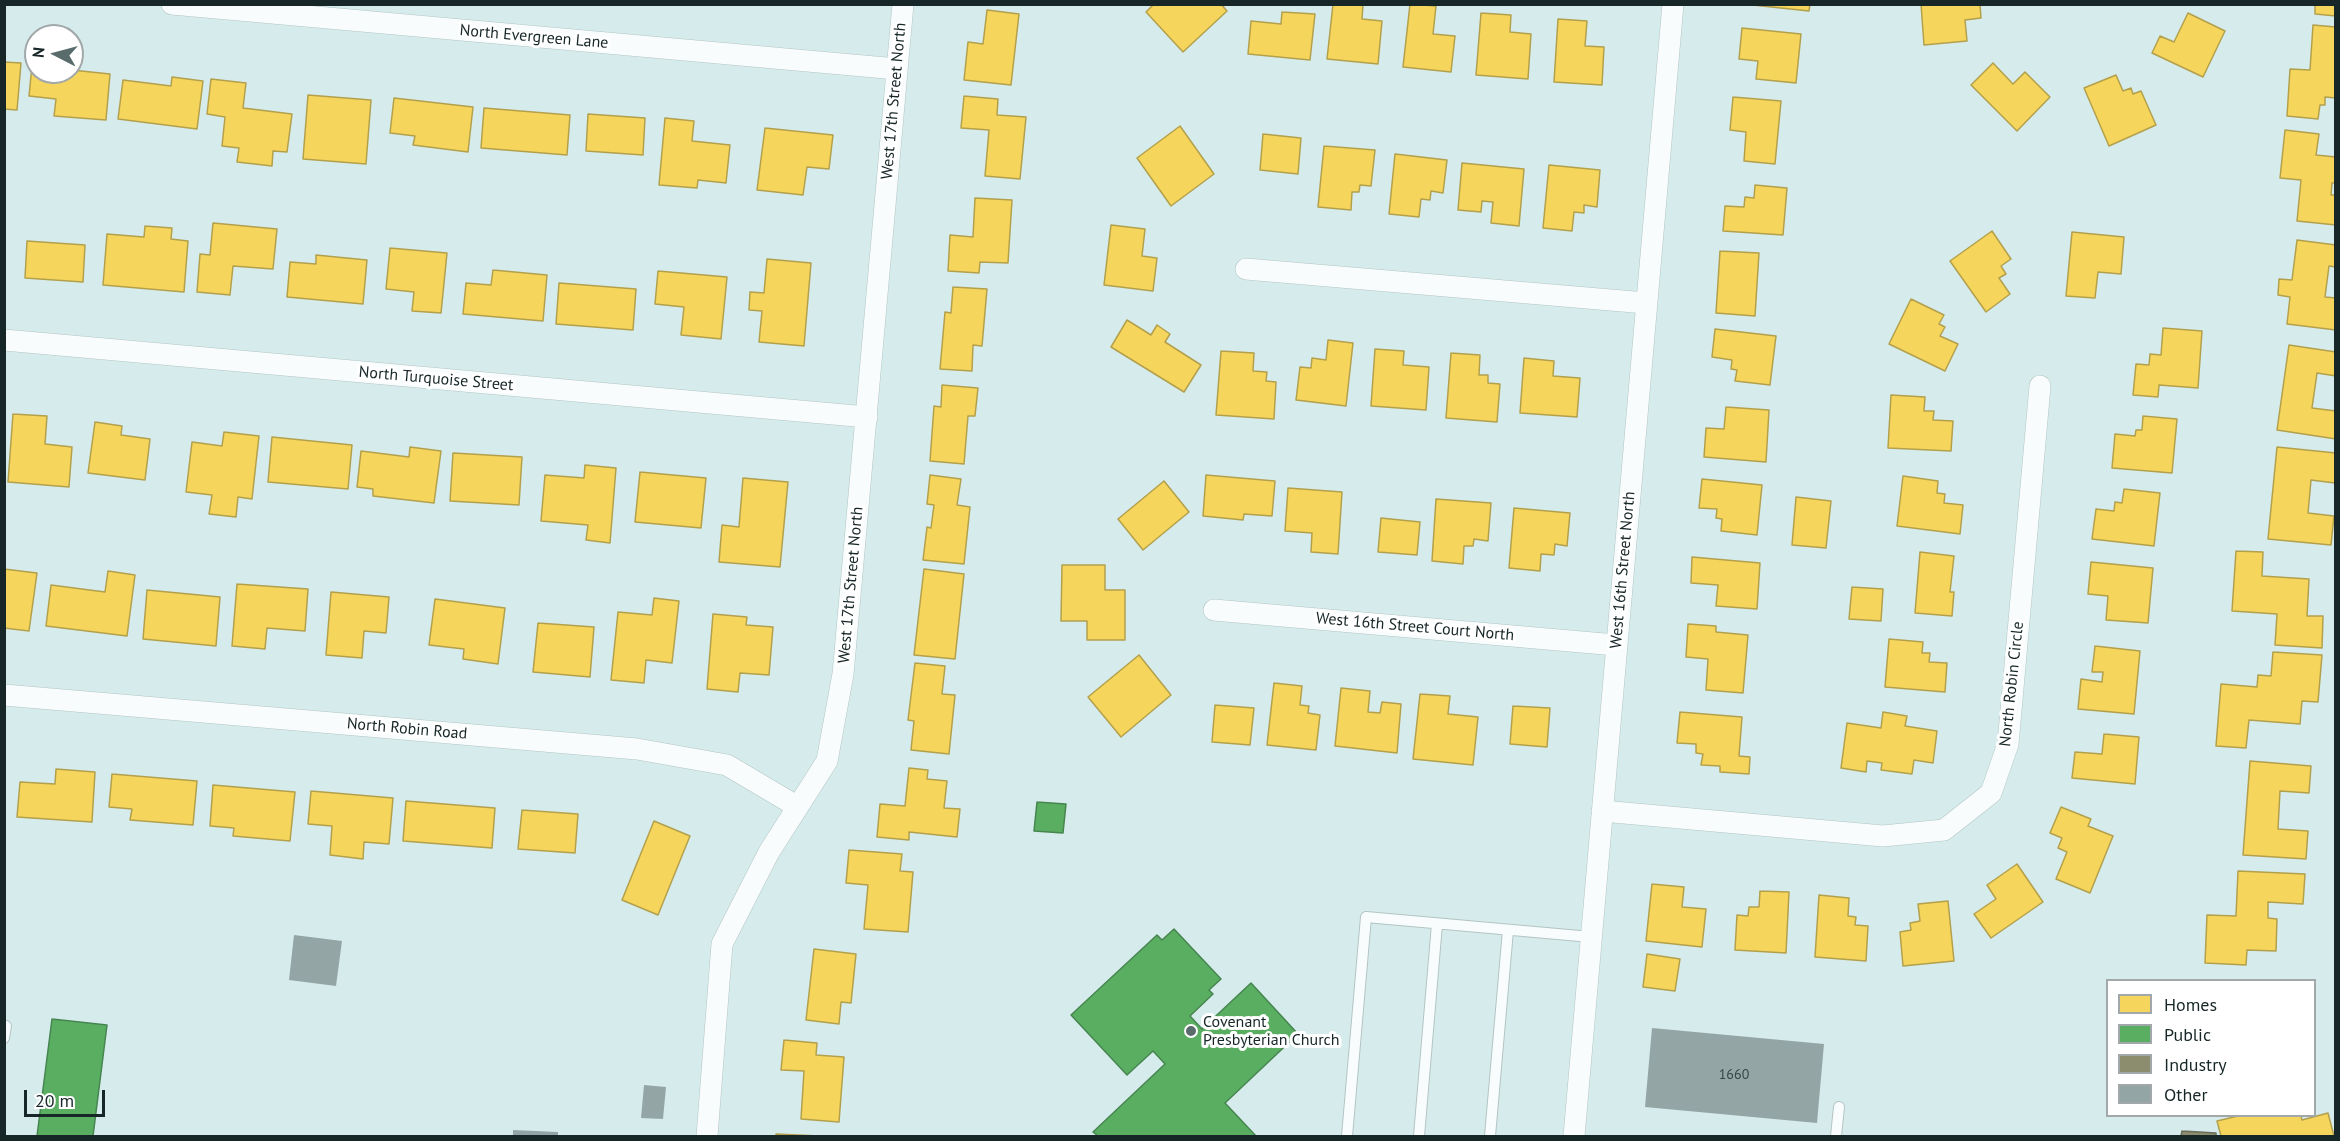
<!DOCTYPE html>
<style>
body{margin:0}
#map{position:relative;width:2340px;height:1141px;overflow:hidden;background:#d6ecec;font-family:"PT Sans",sans-serif}
canvas{display:block}
.frame{position:absolute;inset:0;border:6px solid #172627;pointer-events:none}
.legend{position:absolute;left:2106px;top:979px;width:210px;height:138px;box-sizing:border-box;background:#fff;border:2px solid #a2a8a9;margin:0;padding:8px 10px;list-style:none;font-size:18px;color:#172627}
.legend li{display:flex;align-items:center;gap:12px;height:30px}
.legend b{width:30px;border:2px solid #a2a8a9}
.north{position:absolute;left:24px;top:24px;width:60px;height:60px;box-sizing:border-box;background:#fff;border:2px solid #a2a8a9;border-radius:50%;rotate:276deg;font-size:16px;font-weight:700;line-height:24px;text-align:center;color:#172627}
.north::after{content:'';display:block;margin:auto;width:21px;height:27px;background:#5a6b6c;clip-path:polygon(50% 0,100% 100%,50% 72%,0 100%)}
.scale{position:absolute;left:24px;top:1090px;width:81px;height:27px;box-sizing:border-box;border:3px solid #172627;border-top:0;padding-left:8px;font-size:18px;line-height:21px;white-space:nowrap;color:#172627;-webkit-text-stroke:4px #fff;paint-order:stroke}
</style>
<div id="map">
<canvas width="2340" height="1141"></canvas>
<div class="frame"></div>
<ul class="legend">
<li><b style="height:16px;background:#f6d55c"></b>Homes</li>
<li><b style="height:16px;background:#5aae61"></b>Public</li>
<li><b style="height:16px;background:#8c8c6e"></b>Industry</li>
<li><b style="height:16px;background:#94a5a5"></b>Other</li>
</ul>
<div class="north">N</div>
<div class="scale">20 m</div>
</div>
<script>
const context = document.querySelector('canvas').getContext('2d');
context.lineJoin = 'round';
function paint(path, color) {
  context.fillStyle = color;
  context.fill(path, 'evenodd');
}
function toPath(rows) {
  const path = new Path2D();
  for (const r of rows) {
    path.moveTo(r[0], r[1]);
    for (let i = 2; i < r.length; i += 2) path.lineTo(r[i], r[i + 1]);
  }
  return path;
}
function strokePath(path, color, width, dash) {
  context.strokeStyle = color;
  context.lineWidth = width;
  context.lineCap = dash ? 'butt' : 'round';
  context.setLineDash(dash || []);
  context.stroke(path);
}
function label(font, color, halo, rows, align = 'center') {
  context.font = font + ' "PT Sans",sans-serif';
  context.lineWidth = 6;
  context.setLineDash([]);
  context.textBaseline = 'middle';
  context.strokeStyle = halo;
  context.fillStyle = color;
  for (const [text, x, y, turn = 0] of rows) {
    context.save();
    context.translate(x, y);
    context.rotate((+turn || 0) * Math.PI / 180);
    context.textAlign = isNaN(turn) ? turn : align;
    if (halo) context.strokeText(text, 0, 0);
    context.fillText(text, 0, 0);
    context.restore();
  }
}
const homes = toPath([
 [1154,4,1221,4,1227,11,1183,52,1146,12,1154,4],
 [1333,4,1363,4,1362,19,1382,21,1378,64,1327,59,1333,4],
 [1410,4,1436,6,1433,34,1455,36,1451,72,1403,67,1410,4],
 [1743,4,1810,4,1809,11,1743,4],
 [1921,4,1980,4,1981,18,1965,20,1967,41,1924,45,1921,4],
 [2315,4,2336,4,2336,16,2315,14,2315,4],
 [987,10,1019,14,1011,85,964,80,968,42,983,44,987,10],
 [1282,12,1315,14,1310,60,1248,54,1251,21,1281,24,1282,12],
 [1481,13,1511,15,1510,32,1531,34,1528,79,1476,75,1481,13],
 [2188,13,2225,31,2203,77,2152,53,2160,36,2174,42,2188,13],
 [1558,19,1587,21,1585,46,1604,47,1602,85,1554,82,1558,19],
 [2313,25,2336,27,2336,98,2325,97,2325,105,2320,105,2318,119,2287,116,2290,69,2310,70,2313,25],
 [1742,28,1801,34,1796,83,1756,79,1758,61,1739,59,1742,28],
 [4,62,21,63,17,110,4,109,4,62],
 [1993,63,2013,84,2025,72,2050,97,2017,131,1971,85,1993,63],
 [32,66,36,67,36,72,72,72,72,70,110,74,106,120,54,116,56,99,29,96,32,66],
 [2116,75,2123,91,2131,88,2133,94,2141,91,2156,125,2109,146,2084,88,2116,75],
 [172,77,203,81,197,129,118,119,123,80,171,86,172,77],
 [211,79,246,83,243,108,292,114,287,152,273,151,272,166,237,162,239,148,222,146,225,117,207,114,211,79],
 [308,95,371,100,366,164,303,159,308,95],
 [964,96,998,99,997,115,1026,117,1020,179,985,176,989,130,961,128,964,96],
 [1733,97,1781,101,1775,164,1744,161,1746,132,1730,130,1733,97],
 [394,98,473,107,468,152,413,145,415,136,390,133,394,98],
 [484,108,570,115,567,155,481,148,484,108],
 [588,114,645,118,643,155,586,151,588,114],
 [665,118,694,121,692,141,730,145,726,183,698,180,697,188,659,185,665,118],
 [1180,126,1214,174,1171,206,1137,158,1180,126],
 [765,128,833,135,829,169,807,167,803,195,757,190,765,128],
 [2285,130,2319,134,2316,155,2336,157,2336,183,2332,183,2331,195,2336,195,2336,225,2297,221,2301,180,2280,178,2285,130],
 [1263,134,1301,138,1298,174,1260,170,1263,134],
 [1324,146,1375,150,1371,186,1360,185,1359,192,1352,192,1351,210,1318,207,1324,146],
 [1395,154,1447,160,1443,193,1431,191,1430,200,1421,199,1419,217,1389,214,1395,154],
 [1462,163,1524,169,1519,226,1491,223,1493,202,1482,201,1481,212,1458,210,1462,163],
 [1549,165,1600,170,1597,207,1584,205,1584,213,1574,212,1572,231,1543,228,1549,165],
 [1755,185,1787,188,1783,235,1723,231,1725,206,1744,207,1745,197,1754,198,1755,185],
 [975,198,1012,200,1008,263,980,262,979,273,948,271,950,235,973,237,975,198],
 [213,223,277,229,273,269,233,266,230,295,197,292,200,254,210,255,213,223],
 [1111,225,1145,229,1142,256,1157,258,1153,291,1104,285,1111,225],
 [145,226,172,228,171,239,188,241,184,292,103,285,107,234,144,237,145,226],
 [1992,231,2011,259,2001,266,2006,274,1999,278,2010,294,1986,312,1950,261,1992,231],
 [2072,232,2124,237,2121,274,2098,272,2095,298,2066,296,2072,232],
 [2297,240,2336,245,2336,267,2329,266,2325,297,2336,298,2336,330,2287,324,2290,297,2278,295,2279,279,2292,280,2297,240],
 [27,241,85,245,83,282,25,278,27,241],
 [390,248,447,253,441,313,412,311,414,292,386,289,390,248],
 [1720,251,1759,253,1755,316,1716,313,1720,251],
 [316,255,367,260,363,304,287,297,290,262,316,264,316,255],
 [767,259,811,263,804,346,759,342,762,311,749,310,750,292,764,293,767,259],
 [493,270,547,275,543,321,463,314,466,283,491,285,493,270],
 [658,271,727,277,721,339,681,335,684,307,655,304,658,271],
 [559,283,636,289,633,330,556,324,559,283],
 [953,287,987,289,982,346,973,345,972,371,940,369,945,312,951,313,953,287],
 [1911,299,1944,315,1939,324,1945,327,1940,336,1958,344,1945,371,1889,344,1911,299],
 [1127,320,1151,335,1157,325,1170,334,1165,342,1201,365,1184,392,1111,347,1127,320],
 [2163,328,2202,331,2198,388,2159,385,2158,397,2133,395,2136,364,2149,365,2150,354,2161,355,2163,328],
 [1715,329,1776,336,1770,385,1735,381,1737,370,1731,369,1732,360,1712,357,1715,329],
 [1328,340,1353,343,1346,406,1296,400,1300,367,1311,368,1312,358,1326,360,1328,340],
 [2289,345,2336,352,2336,376,2317,373,2312,408,2336,411,2336,439,2277,430,2289,345],
 [1375,349,1404,351,1403,365,1429,367,1426,410,1371,406,1375,349],
 [1221,351,1254,353,1253,371,1267,372,1266,381,1276,382,1274,419,1216,415,1221,351],
 [1451,353,1480,355,1479,375,1488,375,1488,383,1500,384,1497,422,1446,418,1451,353],
 [1524,358,1554,361,1553,376,1580,378,1577,417,1520,413,1524,358],
 [942,385,978,388,975,416,968,416,964,464,930,461,934,406,941,407,942,385],
 [1891,395,1925,397,1924,411,1934,411,1933,420,1953,421,1951,451,1888,448,1891,395],
 [1726,407,1769,410,1766,462,1704,457,1706,428,1724,429,1726,407],
 [13,414,47,416,45,444,72,447,69,487,8,482,13,414],
 [2143,416,2177,419,2172,473,2112,468,2115,434,2135,436,2136,430,2142,430,2143,416],
 [95,422,122,426,121,435,150,439,145,480,88,473,95,422],
 [224,432,259,436,252,499,238,497,236,517,209,514,212,495,186,492,192,442,222,446,224,432],
 [272,437,352,445,348,489,268,482,272,437],
 [410,447,441,451,434,503,373,496,373,489,357,487,361,451,409,457,410,447],
 [2277,447,2336,453,2335,483,2311,480,2308,513,2334,516,2331,545,2268,539,2277,447],
 [453,453,522,457,519,505,450,501,453,453],
 [585,465,616,468,610,543,586,540,588,525,541,521,545,475,584,478,585,465],
 [640,472,706,478,701,528,635,522,640,472],
 [930,475,961,479,957,505,970,507,964,564,923,560,927,527,931,528,934,505,927,504,930,475],
 [1206,475,1275,481,1272,516,1244,514,1243,520,1203,516,1206,475],
 [1903,476,1938,481,1937,493,1945,494,1944,503,1963,505,1960,534,1897,526,1903,476],
 [743,478,788,482,780,567,719,562,722,525,739,527,743,478],
 [1702,479,1762,485,1757,535,1721,531,1722,519,1716,518,1717,509,1699,508,1702,479],
 [1164,481,1189,512,1143,550,1118,519,1164,481],
 [1288,488,1342,492,1338,554,1311,552,1312,533,1285,531,1288,488],
 [2124,489,2160,493,2154,546,2092,539,2096,509,2114,511,2115,502,2122,503,2124,489],
 [1796,497,1831,501,1826,548,1792,545,1796,497],
 [1436,499,1491,503,1488,541,1474,539,1473,546,1464,546,1463,564,1432,561,1436,499],
 [1514,508,1570,513,1567,546,1555,544,1554,555,1541,554,1540,571,1509,568,1514,508],
 [1381,518,1420,522,1417,555,1378,552,1381,518],
 [2236,551,2263,552,2262,576,2309,579,2307,616,2323,616,2322,648,2275,645,2277,614,2232,611,2236,551],
 [1920,552,1954,556,1950,592,1954,592,1952,616,1915,613,1920,552],
 [1692,557,1760,563,1757,609,1716,606,1718,585,1691,583,1692,557],
 [2091,562,2153,568,2148,623,2106,620,2108,596,2088,594,2091,562],
 [1062,565,1105,565,1105,590,1125,590,1125,640,1087,640,1087,621,1061,621,1062,565],
 [4,569,37,573,29,631,4,628,4,569],
 [924,569,964,574,955,659,914,655,924,569],
 [108,571,135,575,127,636,46,626,51,585,105,592,108,571],
 [237,584,308,589,305,631,267,628,265,649,232,646,237,584],
 [1852,587,1883,589,1881,621,1849,619,1852,587],
 [147,590,220,597,216,646,143,639,147,590],
 [331,592,389,597,386,633,364,631,362,658,326,655,331,592],
 [654,598,679,601,672,663,646,660,644,683,611,680,618,612,652,615,654,598],
 [435,599,505,608,498,664,463,659,464,649,429,645,435,599],
 [713,614,747,617,746,625,773,627,769,675,740,673,738,692,707,689,713,614],
 [538,623,594,627,590,677,533,672,538,623],
 [1688,624,1716,626,1716,632,1748,635,1743,693,1706,690,1708,659,1686,657,1688,624],
 [1889,639,1923,642,1922,653,1930,653,1929,662,1947,663,1945,692,1885,687,1889,639],
 [2095,646,2140,651,2134,714,2078,709,2081,679,2102,682,2103,672,2092,672,2095,646],
 [2273,652,2322,655,2318,702,2302,701,2300,724,2249,720,2246,748,2216,746,2221,684,2257,687,2258,675,2271,676,2273,652],
 [1139,655,1171,695,1121,737,1088,697,1139,655],
 [915,663,945,666,942,694,955,695,949,754,911,750,914,721,908,720,915,663],
 [1274,683,1302,686,1300,705,1309,706,1308,713,1320,715,1316,750,1267,745,1274,683],
 [1341,688,1370,691,1368,712,1380,713,1382,702,1401,704,1397,753,1335,746,1341,688],
 [1420,694,1450,696,1448,714,1478,717,1473,765,1413,759,1420,694],
 [1215,705,1254,708,1250,745,1212,742,1215,705],
 [1513,706,1550,708,1547,747,1510,744,1513,706],
 [1680,712,1742,717,1739,756,1750,757,1749,774,1720,772,1720,766,1701,765,1703,754,1696,753,1696,744,1677,743,1680,712],
 [1883,712,1907,716,1905,726,1937,731,1933,763,1914,760,1912,774,1881,770,1882,763,1867,761,1866,772,1841,768,1847,723,1881,728,1883,712],
 [2104,734,2139,737,2135,784,2072,778,2075,752,2102,754,2104,734],
 [2250,761,2311,766,2309,793,2280,791,2278,829,2308,831,2306,859,2243,855,2250,761],
 [909,768,928,770,927,779,947,781,944,808,960,809,957,837,909,832,909,840,877,837,880,804,905,806,909,768],
 [56,769,95,772,92,822,17,817,20,782,55,784,56,769],
 [112,774,197,781,193,825,130,820,132,809,109,807,112,774],
 [213,785,295,792,290,841,233,836,234,828,210,826,213,785],
 [311,791,393,798,389,844,364,842,363,859,330,855,332,826,308,824,311,791],
 [406,801,495,808,492,848,403,841,406,801],
 [2061,807,2091,819,2088,826,2113,836,2090,893,2056,879,2067,852,2058,848,2062,838,2050,833,2061,807],
 [522,810,578,814,575,853,518,849,522,810],
 [654,821,690,836,658,915,622,900,654,821],
 [849,850,902,854,900,871,913,872,908,932,864,929,868,885,846,883,849,850],
 [2017,864,2043,902,1991,938,1974,914,1996,899,1987,885,2017,864],
 [2238,871,2305,874,2303,904,2268,902,2268,918,2277,919,2276,951,2247,950,2246,965,2205,963,2207,915,2236,916,2238,871],
 [1652,884,1684,887,1682,907,1706,909,1702,947,1646,941,1652,884],
 [1760,891,1789,892,1786,953,1735,950,1737,915,1748,916,1749,907,1759,907,1760,891],
 [1819,895,1849,898,1848,916,1856,917,1855,925,1868,926,1866,961,1815,957,1819,895],
 [1948,901,1954,961,1903,966,1900,932,1911,930,1910,923,1920,921,1918,904,1948,901],
 [814,949,856,954,851,1003,841,1002,839,1024,806,1020,814,949],
 [1647,954,1680,959,1675,991,1643,987,1647,954],
 [784,1040,817,1043,816,1055,844,1057,839,1122,801,1119,804,1071,781,1070,784,1040],
 [2328,1113,2334,1136,2221,1136,2217,1121,2238,1116,2301,1116,2302,1120,2328,1113],
 [776,1134,820,1136,776,1136,776,1134]
]);
const public = toPath([
 [1037,802,1066,804,1063,833,1034,831,1037,802],
 [1174,929,1221,979,1209,990,1213,994,1190,1016,1202,1029,1251,983,1298,1034,1225,1103,1256,1136,1098,1136,1093,1132,1165,1064,1153,1051,1127,1075,1071,1015,1157,935,1162,940,1174,929],
 [52,1019,107,1025,93,1136,37,1136,52,1019]
]);
const industry = toPath([
 [2182,1131,2216,1133,2216,1136,2181,1136,2182,1131]
]);
const building = toPath([
 [294,935,342,941,336,986,289,980],
 [1652,1028,1824,1044,1817,1123,1645,1107],
 [644,1085,666,1087,663,1119,641,1118],
 [513,1130,558,1132,558,1136,513,1136]
]);
const service = toPath([
 [4,1038,6,1026],
 [1347,1136,1366,917,1591,937],
 [1419,1136,1437,924],
 [1490,1136,1508,930],
 [1836,1136,1839,1107]
]);
const minor = toPath([
 [172,4,897,69],
 [1246,269,1646,303],
 [4,340,867,417],
 [1214,610,1616,645],
 [4,695,637,749,727,765,798,807],
 [1602,811,1883,836,1944,830,1991,793,2008,744,2040,386],
 [707,1136,722,944,769,852,827,761,843,674,903,4],
 [1574,1136,1673,4]
]);
const markers = [
 [1191,1031,6,"#5a6b6c"]
];
const numberNames = [
 ["1660",1734,1075]
];
const streetNames = [
 ["North Evergreen Lane",534,37,5],
 ["West 17th Street North",894,101,-85],
 ["North Turquoise Street",436,379,5],
 ["West 16th Street North",1623,570,-85],
 ["West 17th Street North",851,585,-85],
 ["West 16th Street Court North",1415,627,5],
 ["North Robin Circle",2012,684,-84],
 ["North Robin Road",407,729,5]
];
const poiNames = [
 ["Covenant",1203,1022],
 ["Presbyterian Church",1203,1040]
];
paint(homes, '#f6d55c');
strokePath(homes, '#b3a04c', 1.5);
paint(public, '#5aae61');
strokePath(public, '#468550', 1.5);
paint(industry, '#8c8c6e');
strokePath(industry, '#696d59', 1.5);
paint(building, '#94a5a5');
strokePath(service, '#b3c4c4', 12);
strokePath(minor, '#b3c4c4', 22);
strokePath(service, '#f9fcfc', 10);
strokePath(minor, '#f9fcfc', 21);
for (const [x, y, r, color] of markers) {
  const dot = new Path2D();
  dot.arc(x, y, r, 0, 2 * Math.PI);
  context.fillStyle = color;
  context.fill(dot);
  strokePath(dot, '#fff', 2);
}
label('14px', '#364646', null, numberNames);
label('16px', '#172627', '#fff', streetNames);
label('16px', '#172627', '#fff', poiNames, 'left');
</script>
